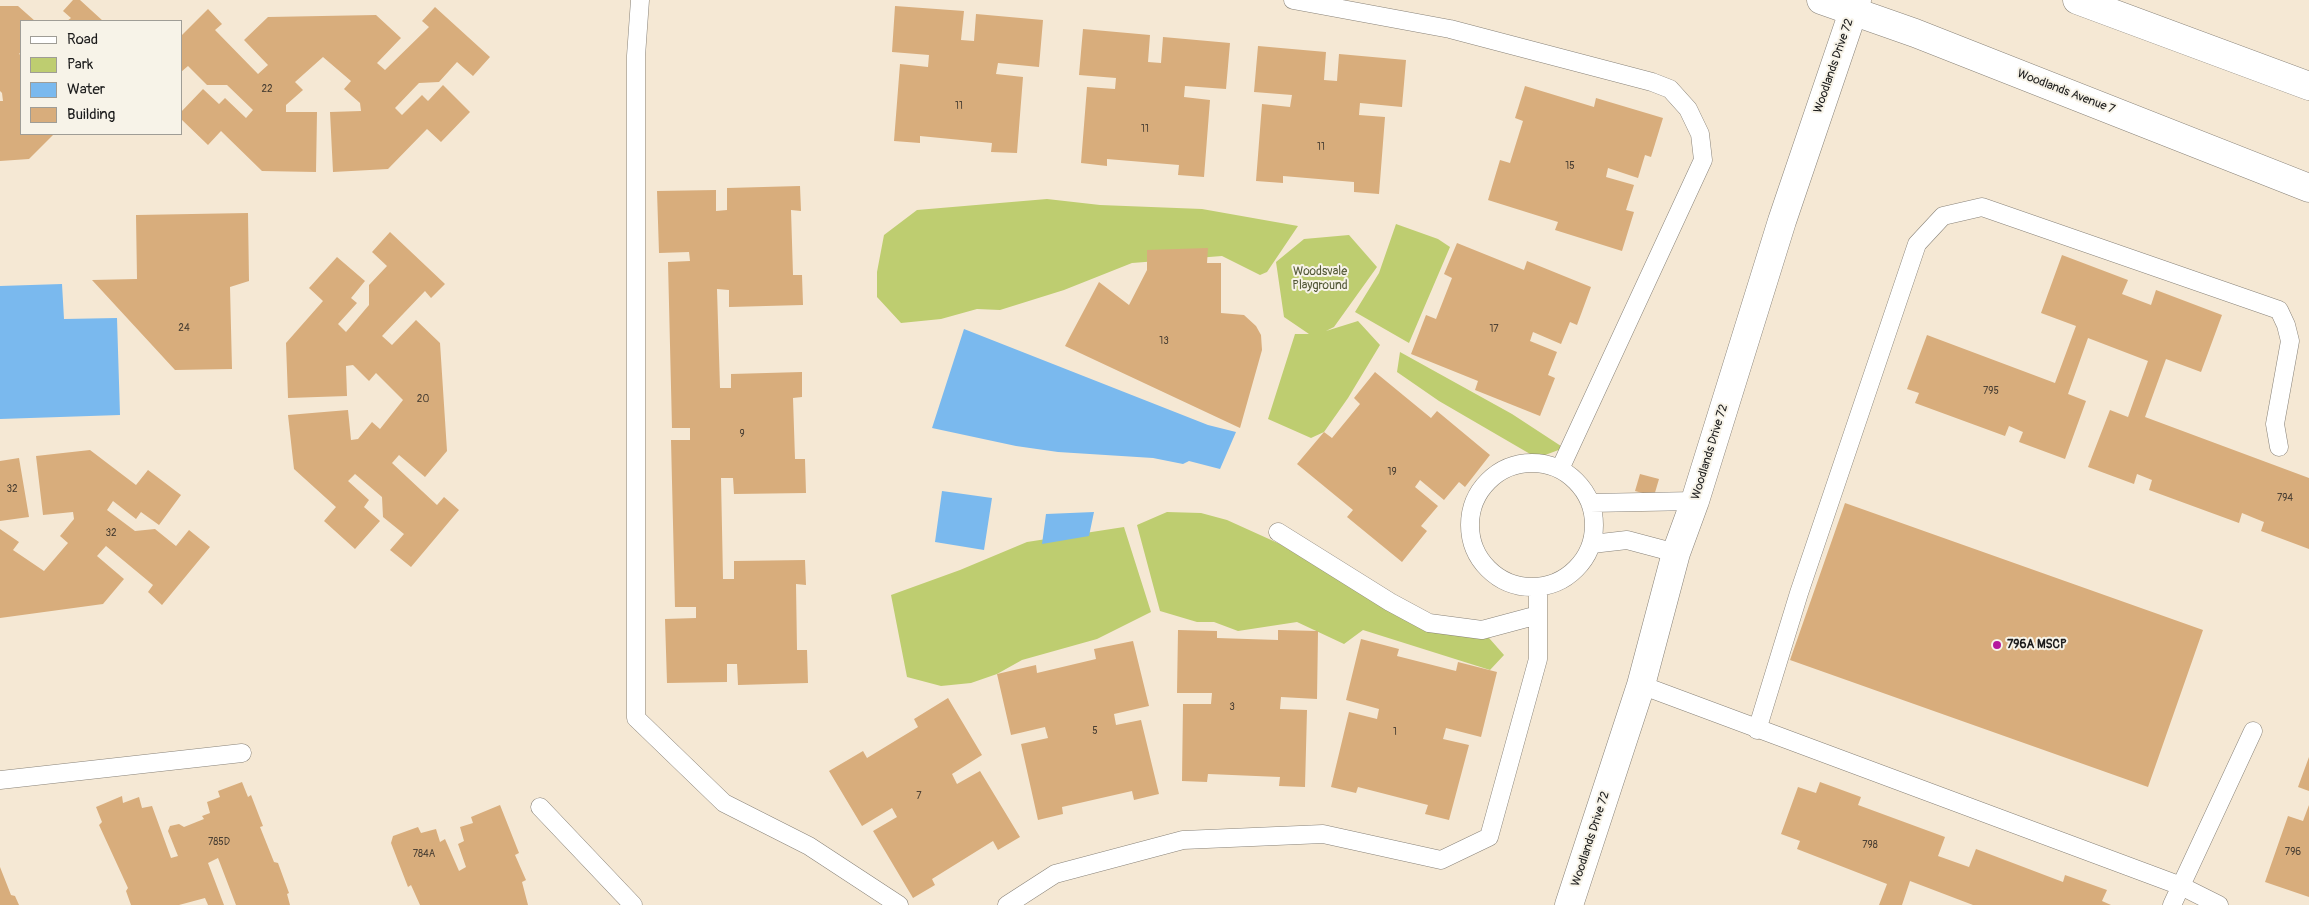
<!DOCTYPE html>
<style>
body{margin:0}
#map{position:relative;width:2309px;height:905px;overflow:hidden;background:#f5e8d4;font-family:Pangolin,sans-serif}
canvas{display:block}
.legend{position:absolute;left:20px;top:20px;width:162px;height:115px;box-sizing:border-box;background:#f7f3e8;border:1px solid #9f9d96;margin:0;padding:6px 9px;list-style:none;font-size:15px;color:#1c1c1c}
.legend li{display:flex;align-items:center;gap:10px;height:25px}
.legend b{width:25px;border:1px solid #9f9d96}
</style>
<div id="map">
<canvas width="2309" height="905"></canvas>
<ul class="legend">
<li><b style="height:6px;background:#fff"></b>Road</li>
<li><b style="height:14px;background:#becd70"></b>Park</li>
<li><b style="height:14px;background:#7ab9ee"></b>Water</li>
<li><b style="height:14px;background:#d8ad7c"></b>Building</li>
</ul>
</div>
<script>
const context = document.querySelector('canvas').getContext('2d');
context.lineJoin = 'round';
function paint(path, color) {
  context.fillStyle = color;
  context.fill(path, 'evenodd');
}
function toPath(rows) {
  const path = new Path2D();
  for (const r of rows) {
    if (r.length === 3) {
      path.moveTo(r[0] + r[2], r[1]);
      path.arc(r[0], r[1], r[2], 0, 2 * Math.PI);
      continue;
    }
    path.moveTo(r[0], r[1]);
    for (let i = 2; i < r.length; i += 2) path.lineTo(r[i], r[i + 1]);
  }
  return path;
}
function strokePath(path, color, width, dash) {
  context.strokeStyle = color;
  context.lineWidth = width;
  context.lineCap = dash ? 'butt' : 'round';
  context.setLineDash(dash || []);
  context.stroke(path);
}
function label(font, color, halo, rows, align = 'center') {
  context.font = font + ' Pangolin,sans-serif';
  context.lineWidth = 4;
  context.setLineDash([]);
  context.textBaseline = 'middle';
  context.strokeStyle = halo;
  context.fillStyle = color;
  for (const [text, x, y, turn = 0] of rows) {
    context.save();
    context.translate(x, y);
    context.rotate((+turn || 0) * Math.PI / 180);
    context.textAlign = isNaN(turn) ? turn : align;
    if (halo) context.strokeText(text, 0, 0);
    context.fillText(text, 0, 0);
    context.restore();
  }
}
const green = toPath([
 [1047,199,1100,205,1202,209,1298,226,1267,272,1260,275,1222,256,1132,263,1064,290,1000,310,977,309,941,319,901,323,877,297,877,272,884,235,917,210],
 [1396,224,1438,239,1450,247,1409,343,1355,312,1379,273],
 [1349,235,1377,267,1334,327,1326,331,1358,321,1380,345,1348,398,1324,432,1311,438,1268,419,1295,334,1309,334,1284,317,1276,262,1304,239],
 [1400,352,1512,414,1564,448,1537,458,1439,401,1397,372],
 [1167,512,1201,513,1227,520,1280,544,1384,608,1482,630,1504,655,1490,670,1363,630,1344,644,1297,622,1238,631,1214,622,1197,622,1160,611,1137,525],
 [1124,527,1151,612,1097,639,1022,660,997,674,971,683,941,686,907,677,891,595,960,570,1027,542]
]);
const water = toPath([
 [62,284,64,319,117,318,120,415,0,419,0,286],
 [964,329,1208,425,1236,432,1220,469,1189,461,1183,464,1153,458,1058,452,1016,446,932,428],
 [942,491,992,498,984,550,935,542],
 [1094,512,1089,536,1042,544,1046,514]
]);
const building = toPath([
 [73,0,80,0,103,21,67,21,71,18,63,11],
 [0,6,18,6,35,21,21,21,21,52,19,54,21,55,21,134,54,134,29,159,0,161,0,101,3,101,2,93,0,91],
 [895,6,964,11,961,40,974,41,976,14,1043,20,1039,67,998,63,996,74,1023,77,1017,153,991,152,992,143,920,136,920,143,894,141,900,64,928,67,929,55,892,52],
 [435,7,490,57,473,76,457,62,439,82,419,83,395,108,402,115,422,95,428,101,443,85,470,112,441,142,427,129,388,169,333,172,330,112,361,111,360,103,344,89,351,81,323,57,295,82,303,90,286,105,286,112,317,112,316,172,262,171,221,131,208,145,181,119,181,112,203,89,219,104,225,98,246,118,253,110,227,85,207,85,188,66,181,72,181,36,208,9,222,24,215,30,258,74,268,65,244,40,268,17,376,15,401,38,377,63,385,70,429,27,422,21],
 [1083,29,1150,35,1148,62,1161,63,1163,37,1230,43,1226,89,1185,86,1184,97,1210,100,1204,177,1178,175,1179,165,1107,159,1107,166,1081,163,1087,87,1115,89,1116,78,1079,75],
 [1258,46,1326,52,1324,80,1337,81,1339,54,1406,60,1402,107,1360,103,1359,115,1385,117,1379,194,1354,192,1354,182,1283,176,1283,183,1256,181,1262,104,1290,107,1292,95,1254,92],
 [1525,86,1594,107,1596,98,1663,118,1651,157,1645,155,1638,178,1608,168,1606,177,1634,185,1626,210,1634,212,1622,251,1555,230,1558,222,1488,200,1500,160,1510,163,1523,121,1515,118],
 [800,186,801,211,791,210,793,275,802,275,803,305,729,307,729,290,717,289,720,388,731,388,731,374,802,372,802,397,793,398,795,459,805,459,806,493,734,494,733,478,721,478,723,579,734,579,734,561,805,560,806,585,796,584,797,650,807,650,808,683,738,685,737,664,727,664,727,682,667,683,665,619,696,618,696,607,675,607,671,440,690,440,690,428,672,428,668,262,690,261,689,252,659,253,657,191,716,190,716,211,727,210,727,188],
 [248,213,249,281,230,287,232,369,175,370,92,280,137,279,136,215],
 [390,232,445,284,431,298,425,291,382,336,392,345,416,320,440,343,447,451,425,477,399,455,392,463,437,505,444,497,459,510,411,567,390,550,404,534,383,517,382,497,355,474,348,481,369,500,364,507,380,521,355,549,324,521,336,507,294,469,288,415,348,410,351,440,358,439,372,422,380,429,403,400,376,373,369,381,353,365,346,366,347,396,288,398,286,343,323,301,309,288,337,257,365,281,351,298,357,303,338,324,346,332,369,305,369,285,387,266,372,252],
 [1457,243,1524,270,1527,261,1591,287,1577,325,1570,322,1561,344,1533,332,1530,341,1557,352,1548,375,1555,378,1540,416,1475,390,1478,381,1411,354,1426,315,1436,319,1452,278,1444,274],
 [1208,248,1207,263,1221,263,1221,313,1244,315,1256,326,1261,335,1262,350,1240,428,1065,346,1099,282,1129,305,1147,270,1147,250],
 [2062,255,2128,280,2122,294,2151,305,2156,290,2222,315,2201,372,2166,359,2145,417,2309,478,2309,549,2261,531,2264,522,2254,518,2242,513,2239,523,2149,490,2152,480,2137,474,2134,484,2088,467,2110,410,2128,417,2148,361,2088,338,2068,394,2086,401,2065,459,2019,442,2023,432,2009,426,2005,436,1915,403,1919,393,1907,389,1927,335,2055,383,2076,326,2041,313],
 [1375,372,1431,418,1437,411,1490,455,1465,487,1459,482,1444,500,1420,480,1415,487,1438,506,1421,526,1427,531,1402,562,1347,517,1353,510,1297,464,1324,432,1332,438,1360,404,1354,398],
 [90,450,136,485,148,470,181,495,159,525,141,512,136,519,113,501,107,510,135,531,155,529,176,546,189,530,210,547,162,605,148,592,153,585,106,546,97,556,124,579,103,604,0,618,0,529,19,542,13,550,44,571,68,543,60,536,74,519,73,512,43,515,36,456],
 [19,458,29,517,0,521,0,461],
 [1640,474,1659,479,1654,496,1635,491],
 [1845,503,2203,630,2148,787,1790,660],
 [1178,630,1217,631,1217,638,1278,640,1278,630,1318,631,1317,699,1281,697,1280,709,1307,710,1305,787,1279,786,1280,777,1208,774,1207,782,1182,781,1183,704,1211,704,1212,693,1177,693],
 [1361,639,1399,649,1397,656,1456,671,1458,662,1497,672,1481,737,1446,728,1443,739,1469,745,1449,820,1425,814,1428,805,1358,787,1356,793,1331,787,1349,712,1377,719,1379,709,1346,700],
 [1133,641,1149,706,1114,714,1116,725,1141,720,1159,794,1134,800,1132,791,1062,807,1063,814,1038,820,1021,744,1048,738,1045,727,1011,735,997,674,1036,665,1037,673,1096,659,1094,649],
 [948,698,982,755,952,774,957,784,980,771,1020,837,998,850,993,841,932,879,935,885,913,898,873,831,897,817,892,808,862,826,829,771,863,751,867,758,918,727,914,719],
 [2309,757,2309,791,2298,787],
 [242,782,248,797,251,795,263,826,260,827,274,862,278,863,289,893,287,894,290,905,236,905,218,858,208,863,224,905,208,905,205,898,179,905,131,905,126,891,128,888,99,825,102,822,96,807,122,796,123,803,139,797,142,808,152,806,171,858,178,856,168,831,170,826,179,824,184,827,204,819,202,816,210,813,207,802,220,797,218,791],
 [1820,782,1861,797,1858,805,1945,837,1938,856,1969,867,1976,849,2063,882,2065,875,2107,890,2102,901,2111,905,1973,905,1910,881,1902,905,1879,905,1887,884,1797,849,1800,841,1781,834,1798,787,1816,793],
 [500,805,519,853,515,855,526,880,522,882,528,905,420,905,411,885,408,887,391,843,393,836,418,827,421,833,436,829,440,842,445,839,459,871,466,867,458,844,464,841,460,827,473,823,471,817],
 [2309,805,2309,897,2265,882,2288,816,2303,821],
 [0,867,11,895,15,896,19,905,0,905]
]);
const service = toPath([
 [640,0,636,56,636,718,724,803,809,846,899,905],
 [1293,0,1450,29,1652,82,1670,89,1688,109,1700,134,1703,160,1560,469],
 [1532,525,62],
 [1590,503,1695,501],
 [1278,532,1390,602,1429,623,1482,630,1538,615],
 [1592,544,1627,540,1676,553],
 [1641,685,2181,886,2219,905],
 [1757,730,1799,593,1917,244,1943,216,1982,207,2279,310,2286,325,2290,341,2275,424,2279,447],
 [0,780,242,753],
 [540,807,633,905],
 [1007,905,1055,874,1183,840,1323,834,1441,860,1489,837,1538,659,1538,588],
 [2172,905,2253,731]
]);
const minor = toPath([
 [1569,905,1641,685,1676,553,1695,501,1782,221,1857,0]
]);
const primary = toPath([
 [1821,0,1915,33,2309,188],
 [2077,0,2309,86]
]);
const markers = [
 [1997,645,5,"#b5179e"]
];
const numberNames = [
 ["22",267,89],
 ["11",959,106],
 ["11",1145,129],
 ["11",1321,147],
 ["15",1570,166],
 ["24",184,328],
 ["17",1494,329],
 ["13",1164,341],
 ["795",1991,391],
 ["20",423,399],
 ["9",742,434],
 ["19",1392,472],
 ["32",12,489],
 ["794",2285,498],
 ["32",111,533],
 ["3",1232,707],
 ["5",1095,731],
 ["1",1395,732],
 ["7",919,796],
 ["785D",219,842],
 ["798",1870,845],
 ["796",2293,852],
 ["784A",424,854]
];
const streetNames = [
 ["Woodlands Drive 72",1834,66,-71],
 ["Woodlands Avenue 7",2066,92,21],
 ["Woodlands Drive 72",1710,452,-73],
 ["Woodlands Drive 72",1591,839,-72]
];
const parkNames = [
 ["Woodsvale",1320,272],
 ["Playground",1320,286]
];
const poiNames = [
 ["796A MSCP",2007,645]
];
paint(green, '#becd70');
paint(water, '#7ab9ee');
paint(building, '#d8ad7c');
strokePath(service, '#888278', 19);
strokePath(minor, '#888278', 29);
strokePath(primary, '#888278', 29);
strokePath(service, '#fff', 18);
strokePath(minor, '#fff', 28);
strokePath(primary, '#fff', 28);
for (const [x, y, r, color] of markers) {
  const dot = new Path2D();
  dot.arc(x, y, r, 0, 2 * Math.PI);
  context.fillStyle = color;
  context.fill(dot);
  strokePath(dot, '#f7f3e8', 2);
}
label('10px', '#4b4034', null, numberNames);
label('12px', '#1c1c1c', '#f7f3e8', streetNames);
label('12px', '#555a39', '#f7f3e8', parkNames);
label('bold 12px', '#1c1c1c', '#f7f3e8', poiNames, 'left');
</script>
